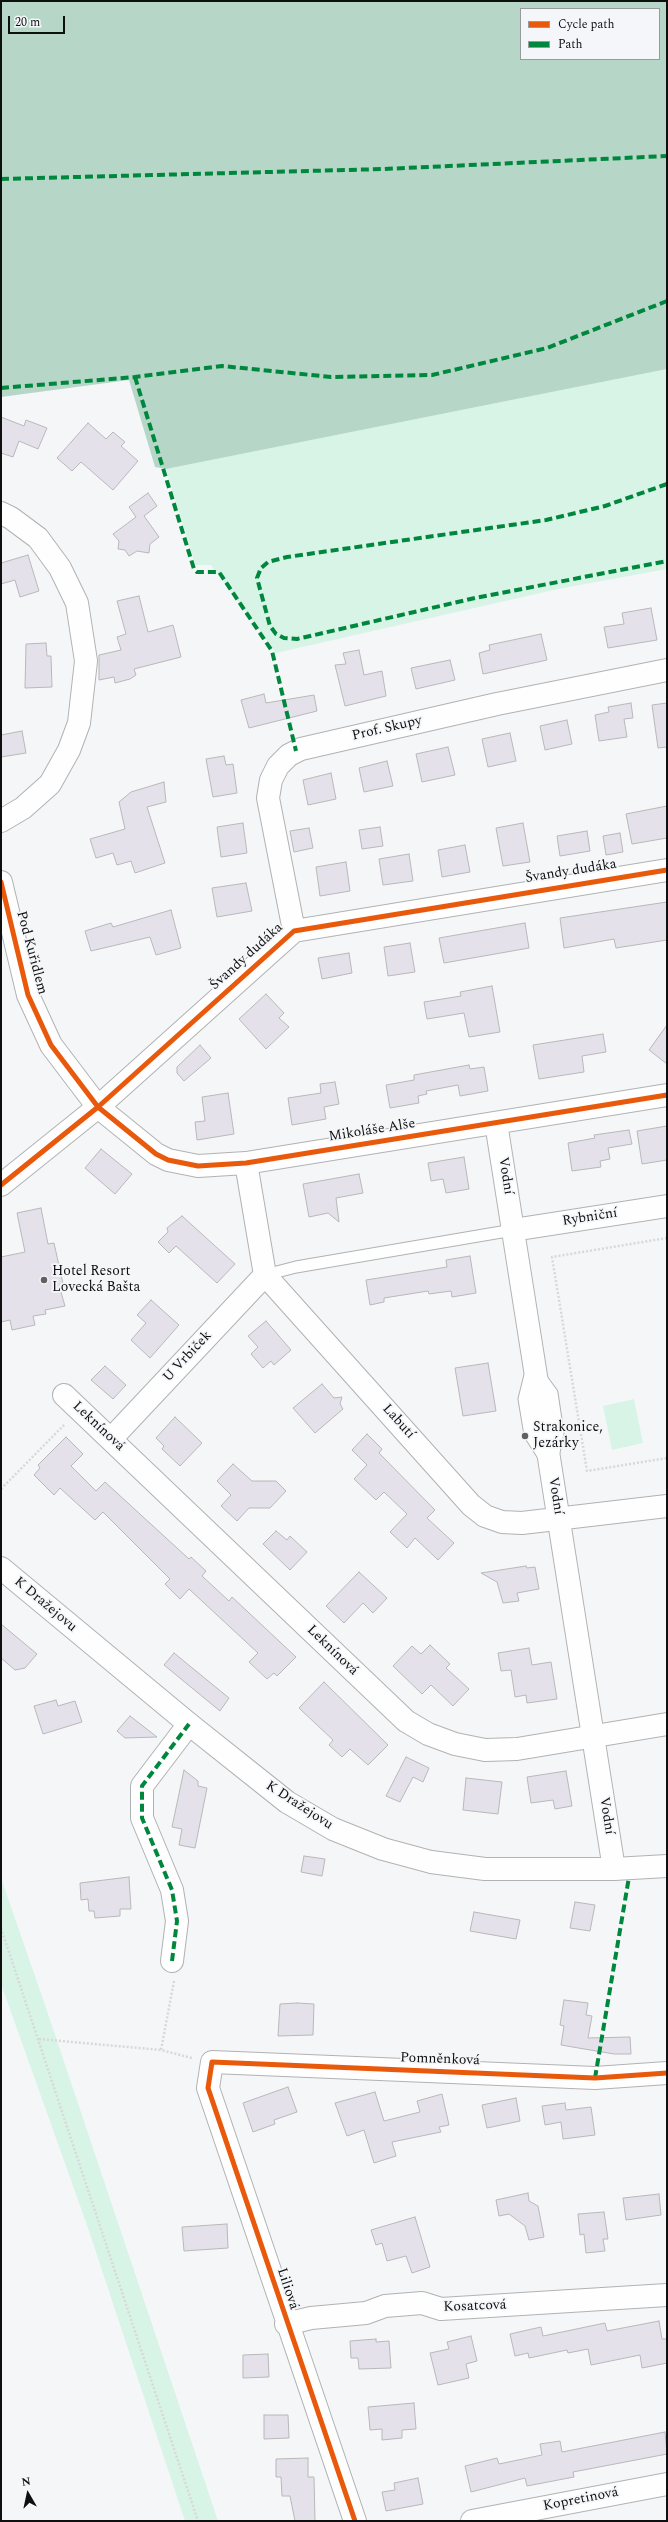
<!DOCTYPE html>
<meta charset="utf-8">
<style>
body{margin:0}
#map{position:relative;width:668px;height:2522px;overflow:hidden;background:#f5f6f8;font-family:Spectral,serif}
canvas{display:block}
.frame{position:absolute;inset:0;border:2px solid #0f0f10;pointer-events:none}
.legend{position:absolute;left:520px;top:8px;width:140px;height:52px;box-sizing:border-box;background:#f4f6f9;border:1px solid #989a9c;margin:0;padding:5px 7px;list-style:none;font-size:12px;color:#0f0f10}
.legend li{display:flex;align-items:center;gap:8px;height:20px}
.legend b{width:20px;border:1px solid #989a9c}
.north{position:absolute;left:8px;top:2474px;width:40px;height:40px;-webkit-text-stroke:3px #f4f6f9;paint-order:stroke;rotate:351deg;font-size:11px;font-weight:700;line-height:16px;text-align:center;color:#0f0f10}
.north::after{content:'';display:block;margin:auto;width:14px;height:18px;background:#0f0f10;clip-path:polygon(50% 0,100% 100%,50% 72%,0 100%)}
.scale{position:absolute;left:8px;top:16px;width:57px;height:18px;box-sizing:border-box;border:2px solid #0f0f10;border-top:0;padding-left:5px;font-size:12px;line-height:14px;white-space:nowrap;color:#0f0f10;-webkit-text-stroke:3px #f4f6f9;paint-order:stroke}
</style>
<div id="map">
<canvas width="668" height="2522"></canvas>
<div class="frame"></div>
<ul class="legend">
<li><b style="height:5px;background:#e8590c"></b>Cycle path</li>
<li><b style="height:5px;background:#00873e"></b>Path</li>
</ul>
<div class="north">N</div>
<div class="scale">20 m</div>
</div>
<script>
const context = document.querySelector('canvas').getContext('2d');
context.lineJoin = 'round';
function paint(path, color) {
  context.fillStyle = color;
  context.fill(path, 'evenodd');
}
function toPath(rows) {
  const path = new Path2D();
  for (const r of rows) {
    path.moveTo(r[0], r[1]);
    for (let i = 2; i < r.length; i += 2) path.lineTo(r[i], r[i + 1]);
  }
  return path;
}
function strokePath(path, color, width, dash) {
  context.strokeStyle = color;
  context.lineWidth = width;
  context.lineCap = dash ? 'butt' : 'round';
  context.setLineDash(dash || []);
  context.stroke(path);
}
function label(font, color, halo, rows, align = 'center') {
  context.font = font + ' Spectral,serif';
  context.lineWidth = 3.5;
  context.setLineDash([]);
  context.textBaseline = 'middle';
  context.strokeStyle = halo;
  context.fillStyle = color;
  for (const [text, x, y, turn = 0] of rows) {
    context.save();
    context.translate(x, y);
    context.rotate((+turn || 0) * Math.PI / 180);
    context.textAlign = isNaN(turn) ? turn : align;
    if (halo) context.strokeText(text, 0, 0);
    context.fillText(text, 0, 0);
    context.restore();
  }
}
const green = toPath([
 [667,369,667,569,558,589,276,653,211,565,195,565,166,469],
 [634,1399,643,1443,612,1450,603,1406],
 [1,1878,45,2005,218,2521,185,2521,88,2228,1,1984]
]);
const forest = toPath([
 [1,1,667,1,667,369,166,469,155,467,129,380,1,397],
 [521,9,659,9,659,59,521,59]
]);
const building = toPath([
 [1,417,24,426,26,420,47,428,38,449,19,441,13,457,1,453,1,417],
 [88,423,106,439,113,432,125,442,121,446,138,461,113,490,81,462,72,471,57,458,88,423],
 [148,493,157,506,144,516,159,537,150,544,149,553,137,551,129,556,125,550,118,549,119,541,113,534,136,517,129,507,148,493],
 [28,555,39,591,20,597,15,580,1,584,1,563,28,555],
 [139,596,148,632,173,625,181,657,134,669,136,675,130,679,115,683,114,677,99,680,99,655,121,650,117,637,126,634,117,601,139,596],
 [651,608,657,640,608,648,604,627,624,624,622,613,651,608],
 [541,634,547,660,483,674,479,653,490,650,489,645,541,634],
 [46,643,47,656,51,656,52,687,25,688,26,644,46,643],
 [359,650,364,675,382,671,386,696,345,706,335,665,346,664,343,653,359,650],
 [450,660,455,680,416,689,411,668,450,660],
 [264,694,266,703,314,695,317,711,249,728,241,700,264,694],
 [631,703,633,718,624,719,627,737,599,741,595,715,609,712,608,707,631,703],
 [667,703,667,747,658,748,652,705,667,703],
 [567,720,572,744,545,750,540,726,567,720],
 [22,731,26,753,1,757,1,735,22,731],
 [510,733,516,761,488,767,482,739,510,733],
 [448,747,455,775,422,782,416,754,448,747],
 [224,756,226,765,233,764,237,793,213,797,206,759,224,756],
 [387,761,393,786,364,792,359,768,387,761],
 [331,773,336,799,308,805,303,780,331,773],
 [164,782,166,802,147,807,165,863,135,873,131,861,117,865,113,853,96,858,90,839,125,829,119,802,131,792,164,782],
 [667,806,667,838,632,844,626,814,667,806],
 [243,823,247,853,221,857,217,827,243,823],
 [523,823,530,862,503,866,496,828,523,823],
 [380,827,383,846,362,849,359,830,380,827],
 [309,828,313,848,294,852,290,831,309,828],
 [587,831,590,851,560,856,557,836,587,831],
 [620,833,623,852,606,855,603,836,620,833],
 [465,845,470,872,442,877,438,850,465,845],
 [409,854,413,881,383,885,379,859,409,854],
 [346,862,350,891,320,896,316,867,346,862],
 [246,883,252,911,217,917,212,888,246,883],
 [667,902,667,940,616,948,614,939,564,948,560,918,667,902],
 [171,910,181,948,156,955,150,937,91,951,85,931,111,923,113,927,171,910],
 [525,923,529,948,444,963,439,938,525,923],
 [410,943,415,972,388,976,384,947,410,943],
 [349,953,352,973,322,979,318,958,349,953],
 [492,986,500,1032,469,1037,464,1013,427,1019,424,1002,461,996,460,992,492,986],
 [266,994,284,1013,279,1018,289,1027,266,1049,239,1019,266,994],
 [667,1025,667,1064,649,1050,667,1025],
 [603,1034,606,1052,582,1056,584,1072,539,1079,533,1045,603,1034],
 [200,1045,211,1058,184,1081,177,1073,177,1067,200,1045],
 [469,1065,470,1069,484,1067,488,1091,460,1096,458,1085,426,1091,427,1094,418,1096,419,1103,390,1108,386,1085,414,1080,414,1075,469,1065],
 [335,1082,339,1104,324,1107,326,1119,292,1125,288,1098,321,1093,320,1084,335,1082],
 [228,1093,234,1134,197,1140,195,1122,205,1121,202,1097,228,1093],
 [667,1126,667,1160,642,1164,637,1131,667,1126],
 [629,1130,632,1144,608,1148,610,1159,600,1161,601,1167,572,1171,568,1143,595,1138,594,1135,629,1130],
 [101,1149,132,1174,115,1194,85,1168,101,1149],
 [464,1157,469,1189,446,1193,443,1179,431,1181,428,1163,464,1157],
 [359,1174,363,1193,336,1198,339,1222,328,1213,309,1217,303,1184,359,1174],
 [41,1208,48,1244,54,1243,64,1288,60,1289,65,1306,45,1310,46,1314,33,1316,35,1325,12,1330,10,1320,1,1322,1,1257,25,1252,17,1213,41,1208],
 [182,1216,235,1264,217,1283,176,1246,169,1253,158,1242,168,1232,167,1228,182,1216],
 [470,1256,476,1293,452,1297,451,1291,429,1294,428,1291,384,1298,384,1302,370,1305,366,1280,447,1267,446,1260,470,1256],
 [151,1300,179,1325,150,1358,131,1340,146,1323,137,1315,151,1300],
 [266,1321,291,1350,274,1365,271,1361,263,1368,251,1354,258,1347,248,1336,266,1321],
 [488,1363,496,1411,463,1416,455,1368,488,1363],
 [105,1366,126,1385,113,1399,91,1380,105,1366],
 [322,1384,334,1398,342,1397,340,1404,343,1409,315,1433,293,1408,322,1384],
 [175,1417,202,1443,180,1466,162,1449,164,1446,156,1438,175,1417],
 [367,1434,382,1449,379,1453,435,1510,427,1518,454,1543,438,1560,415,1538,407,1548,390,1532,407,1514,384,1492,376,1500,354,1479,367,1465,352,1450,367,1434],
 [66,1437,83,1454,71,1466,96,1491,105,1482,189,1559,191,1557,206,1571,202,1576,229,1601,232,1597,296,1657,277,1676,274,1673,267,1679,249,1662,258,1653,189,1589,180,1599,165,1584,170,1579,103,1512,95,1520,60,1488,54,1495,34,1475,40,1468,38,1465,66,1437],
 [233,1464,252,1481,276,1481,286,1491,270,1508,249,1508,237,1521,221,1506,231,1495,217,1481,233,1464],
 [276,1531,287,1540,290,1536,307,1552,290,1570,263,1544,276,1531],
 [526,1566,527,1568,535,1567,539,1589,517,1593,519,1601,503,1603,497,1582,481,1573,526,1566],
 [359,1572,387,1598,373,1613,363,1603,344,1623,326,1606,359,1572],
 [1,1624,37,1654,25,1668,15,1670,1,1658,1,1624],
 [430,1645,450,1664,446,1668,469,1689,453,1706,431,1685,422,1694,393,1666,412,1646,421,1654,430,1645],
 [529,1648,532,1665,551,1662,557,1699,527,1703,526,1695,515,1697,511,1670,501,1671,498,1653,529,1648],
 [174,1653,229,1698,220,1711,164,1665,174,1653],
 [324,1682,388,1745,368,1765,350,1749,342,1757,329,1745,333,1740,299,1708,324,1682],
 [56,1700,58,1706,75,1701,82,1722,43,1734,34,1706,56,1700],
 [130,1716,157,1737,125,1738,117,1731,130,1716],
 [406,1757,429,1768,423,1782,413,1777,400,1802,386,1796,406,1757],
 [184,1770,198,1781,198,1786,207,1788,195,1848,179,1845,182,1829,172,1827,184,1770],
 [566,1771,572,1806,555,1809,553,1800,531,1803,527,1777,566,1771],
 [466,1778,502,1782,498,1814,463,1810,466,1778],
 [304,1856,325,1859,322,1876,301,1872,304,1856],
 [129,1877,131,1909,120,1909,120,1916,95,1918,94,1911,89,1911,88,1899,81,1900,80,1883,129,1877],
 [575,1902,595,1905,590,1931,570,1928,575,1902],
 [474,1912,520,1920,516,1939,470,1931,474,1912],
 [564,2000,588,2003,586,2015,592,2016,588,2038,630,2037,631,2054,614,2054,561,2045,564,2026,560,2025,564,2000],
 [297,2003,314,2004,313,2035,278,2036,280,2004,297,2003],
 [288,2087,297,2112,274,2120,275,2124,253,2132,243,2103,288,2087],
 [375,2092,384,2121,420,2112,417,2101,442,2094,449,2125,439,2127,441,2132,392,2142,396,2156,374,2163,364,2130,347,2136,335,2103,375,2092],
 [516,2098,520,2121,487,2128,482,2105,516,2098],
 [565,2103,566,2110,591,2107,595,2135,563,2139,561,2122,545,2125,542,2106,565,2103],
 [528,2193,529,2201,538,2206,544,2237,529,2240,525,2226,509,2214,499,2216,496,2200,528,2193],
 [659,2194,661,2215,626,2220,623,2198,659,2194],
 [604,2212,608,2239,603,2239,605,2251,586,2253,584,2234,580,2235,578,2214,604,2212],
 [415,2217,430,2267,412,2273,406,2256,387,2261,382,2243,376,2245,371,2230,415,2217],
 [227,2224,228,2248,184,2251,182,2227,227,2224],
 [659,2321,662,2339,667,2339,667,2363,642,2368,640,2355,591,2365,588,2349,568,2353,567,2350,529,2358,528,2353,515,2356,510,2334,541,2327,543,2336,605,2323,607,2331,659,2321],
 [471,2336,477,2361,466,2364,469,2378,438,2385,430,2353,449,2349,447,2342,471,2336],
 [376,2339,376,2342,389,2341,391,2368,359,2369,358,2358,351,2358,350,2341,376,2339],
 [268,2354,269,2377,243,2378,243,2355,268,2354],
 [414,2403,416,2429,402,2430,402,2438,382,2440,382,2429,370,2430,368,2407,414,2403],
 [264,2415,288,2415,289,2438,264,2439,264,2415],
 [665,2432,667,2454,573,2472,574,2477,527,2486,525,2478,471,2492,465,2466,497,2458,499,2464,542,2455,540,2444,560,2441,562,2452,665,2432],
 [308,2458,308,2477,314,2477,315,2521,295,2521,290,2496,282,2496,281,2477,276,2477,276,2459,308,2458],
 [418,2478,423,2504,386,2511,382,2492,395,2490,394,2483,418,2478]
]);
const path = toPath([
 [667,1238,552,1257,587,1471,667,1458],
 [1,1489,65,1424],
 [1,1928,198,2521],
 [174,1981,161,2050,192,2058],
 [39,2039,161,2050]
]);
const service = toPath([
 [265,1275,296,1267,513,1230],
 [530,1375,524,1399,530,1435,544,1457],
 [541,1378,552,1393,558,1433,554,1452]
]);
const minor = toPath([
 [1,513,11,518,38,538,60,568,77,603,86,661,79,723,69,750,50,784,23,808,1,821],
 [1,882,28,995,51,1045,98,1107,156,1154,168,1160,198,1166,246,1163,667,1095],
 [294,931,268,798,271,780,278,766,289,755,301,749,314,746,497,704,667,670],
 [496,1123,614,1869],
 [246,1163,265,1275,471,1505,485,1516,502,1522,522,1523,667,1506],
 [1,1185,98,1107,294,931,667,870],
 [513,1230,667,1206],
 [64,1395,406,1721,428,1734,455,1744,485,1750,517,1749,667,1724],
 [111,1439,265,1275],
 [172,1961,177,1921,172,1890,142,1818,142,1786,189,1724],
 [286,2324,311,2318,366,2313,385,2306,422,2303,441,2309,667,2295],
 [355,2521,208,2088,212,2062,595,2078,667,2073],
 [472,2521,667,2484]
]);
const tertiary = toPath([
 [1,1568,189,1724,287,1802,333,1829,383,1849,431,1862,485,1869,614,1869,667,1866]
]);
const quiet = toPath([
 [1,179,384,169,667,156],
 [135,377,194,569,197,572,219,572,272,651,296,751],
 [1,388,135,377,222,366,331,377,432,375,547,348,667,301],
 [667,484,605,506,546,520,287,557,268,562,261,568,257,578,270,626,276,634,284,638,297,639,475,598,667,561],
 [172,1961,177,1921,172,1890,142,1818,142,1786,189,1724],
 [595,2078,629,1877]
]);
const cycleway = toPath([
 [1,882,28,995,51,1045,98,1107,156,1154,168,1160,198,1166,246,1163,667,1095],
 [1,1185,98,1107,294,931,667,870],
 [355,2521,208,2088,212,2062,595,2078,667,2073]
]);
const markers = [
 [44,1280,4,"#606061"],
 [525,1436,4,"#606061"]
];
const streetNames = [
 ["Prof. Skupy",387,729,-13],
 ["Švandy dudáka",571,872,-9],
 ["Pod Kuřidlem",31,953,75],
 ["Švandy dudáka",247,957,-42],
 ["Mikoláše Alše",372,1131,-9],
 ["Vodní",505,1176,81],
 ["Rybniční",590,1218,-9],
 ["U Vrbiček",188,1357,-47],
 ["Labutí",398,1422,48],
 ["Leknínová",98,1427,43],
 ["Vodní",555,1496,81],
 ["K Dražejovu",45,1605,40],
 ["Leknínová",332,1651,44],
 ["K Dražejovu",299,1806,33],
 ["Vodní",606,1816,81],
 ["Pomněnková",440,2060,2],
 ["Liliová",287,2289,72],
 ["Kosatcová",475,2307,-2],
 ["Kopretinová",581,2500,-11]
];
const poiNames = [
 ["Hotel Resort",52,1272],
 ["Lovecká Bašta",52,1288],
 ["Strakonice,",533,1428],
 ["Jezárky",533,1444]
];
paint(green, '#d8f4e7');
paint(forest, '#b6d7c8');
paint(building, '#e5e1eb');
strokePath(building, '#b8b8b9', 1);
strokePath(service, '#b1b2b3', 13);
strokePath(minor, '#b1b2b3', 24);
strokePath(tertiary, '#b1b2b3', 24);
strokePath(path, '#d8d8d9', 2.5, [2, 2]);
strokePath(service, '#fefefe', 11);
strokePath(minor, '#fefefe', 22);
strokePath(tertiary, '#fefefe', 22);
strokePath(quiet, '#00873e', 4, [8, 4]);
strokePath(cycleway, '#e8590c', 5);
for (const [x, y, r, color] of markers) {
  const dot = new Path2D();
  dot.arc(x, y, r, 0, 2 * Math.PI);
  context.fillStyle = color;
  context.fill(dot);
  strokePath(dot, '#f4f6f9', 1.5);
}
label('14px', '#0f0f10', '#f4f6f9', streetNames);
label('14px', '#0f0f10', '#f4f6f9', poiNames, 'left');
</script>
